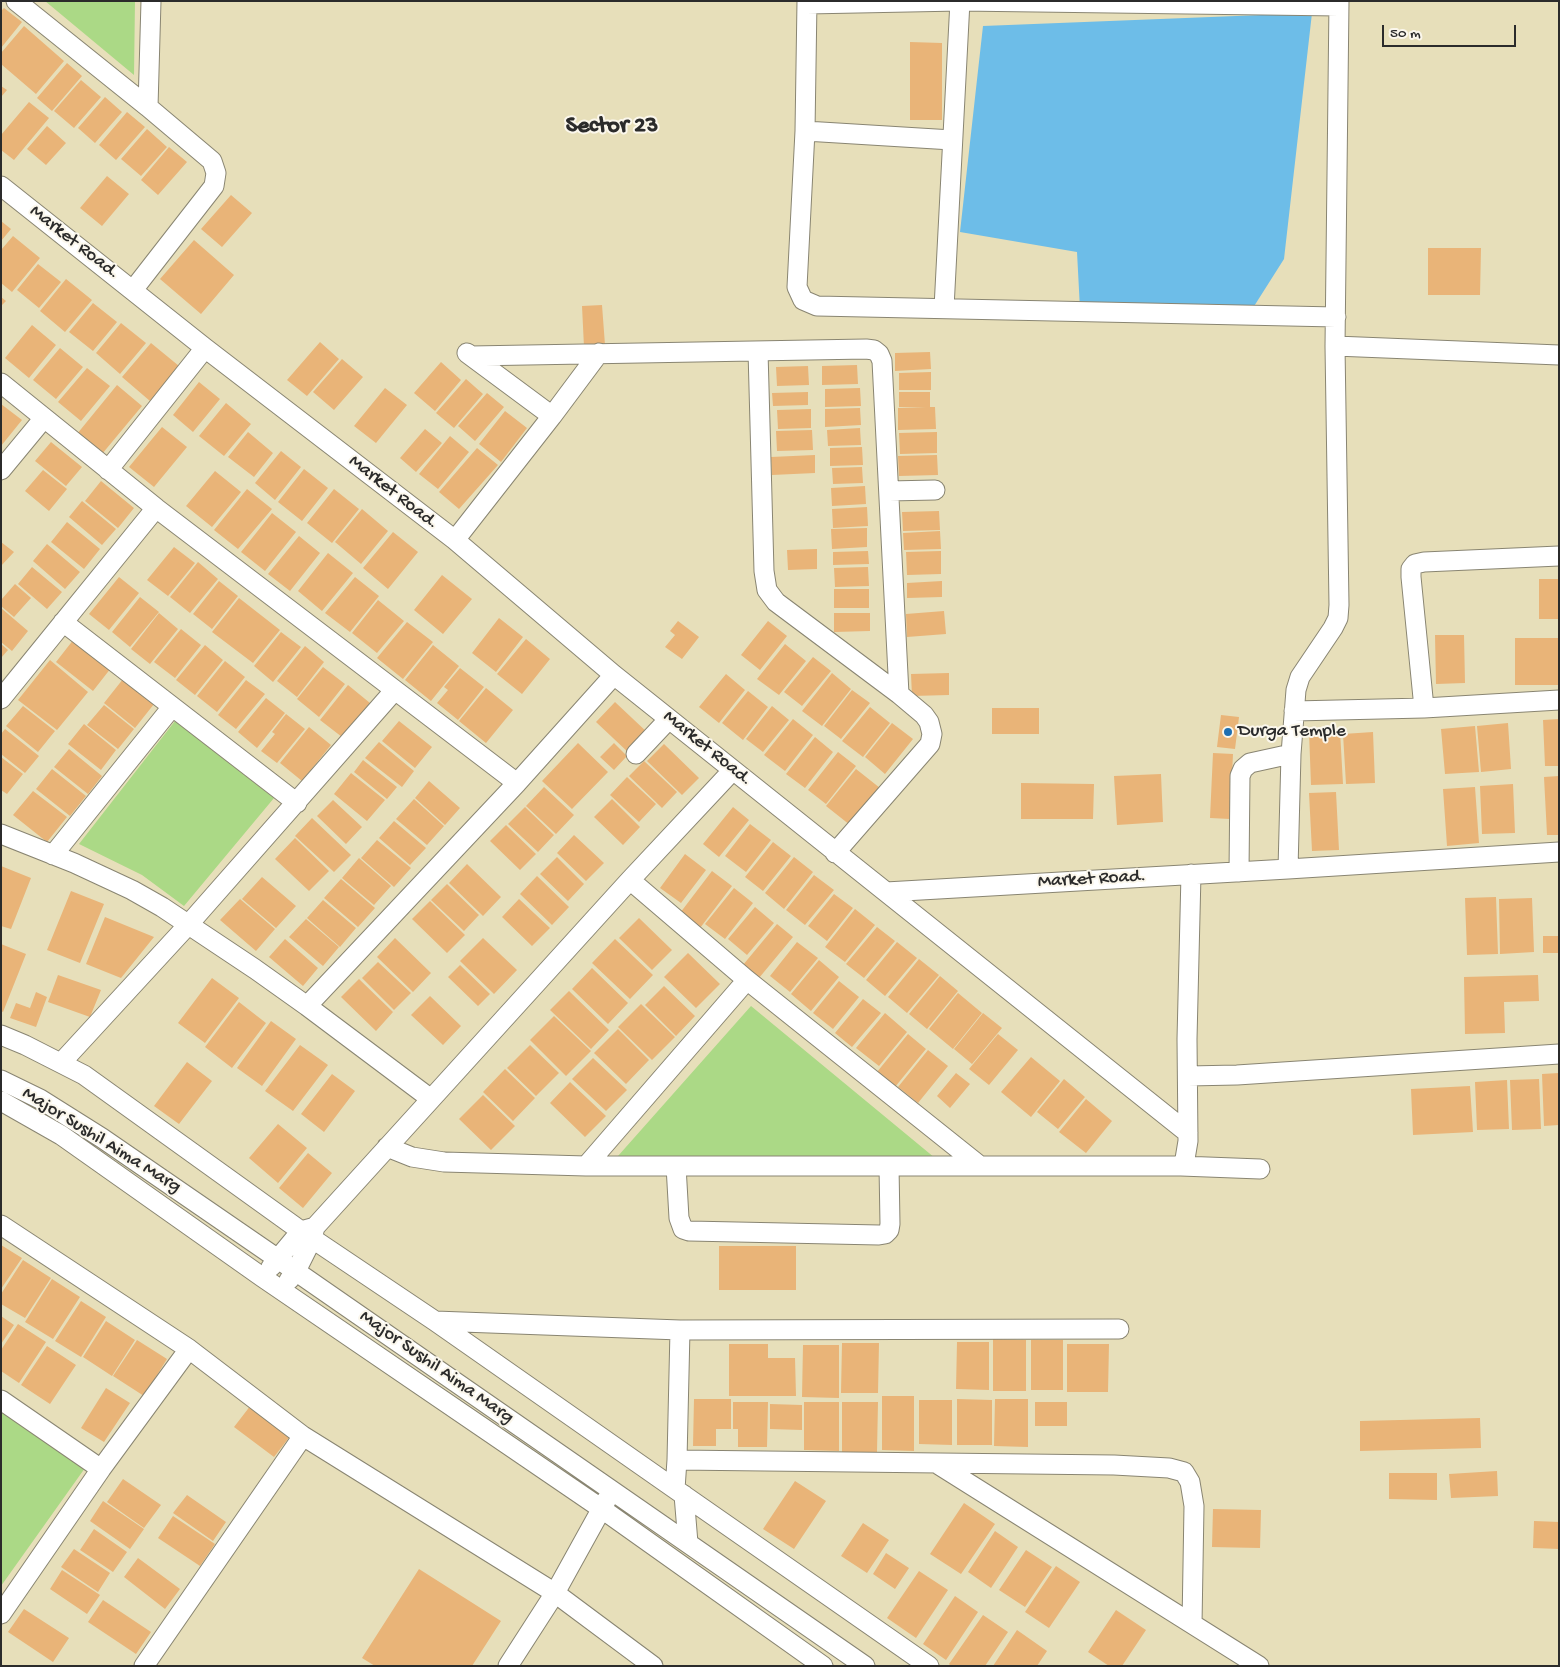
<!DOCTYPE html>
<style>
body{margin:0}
#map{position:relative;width:1560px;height:1667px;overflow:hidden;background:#e7dfba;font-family:"Gochi Hand",sans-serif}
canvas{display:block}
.frame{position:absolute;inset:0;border:2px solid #2b2b2b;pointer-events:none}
.scale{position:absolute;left:1382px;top:25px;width:134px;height:22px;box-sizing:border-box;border:2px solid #2b2b2b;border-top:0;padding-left:6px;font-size:15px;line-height:18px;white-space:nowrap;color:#2b2b2b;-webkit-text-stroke:4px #fbf7ec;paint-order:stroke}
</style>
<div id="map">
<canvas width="1560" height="1667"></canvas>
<div class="frame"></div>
<div class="scale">50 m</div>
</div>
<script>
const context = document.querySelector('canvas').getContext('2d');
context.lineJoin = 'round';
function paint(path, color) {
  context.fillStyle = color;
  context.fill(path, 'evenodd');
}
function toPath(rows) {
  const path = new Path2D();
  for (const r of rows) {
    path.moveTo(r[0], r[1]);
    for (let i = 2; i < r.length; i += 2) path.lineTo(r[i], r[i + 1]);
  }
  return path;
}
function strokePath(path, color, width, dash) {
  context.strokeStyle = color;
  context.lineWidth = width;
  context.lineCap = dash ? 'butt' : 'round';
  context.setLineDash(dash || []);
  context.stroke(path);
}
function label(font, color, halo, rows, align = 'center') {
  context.font = font + ' "Gochi Hand",sans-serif';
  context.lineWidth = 4;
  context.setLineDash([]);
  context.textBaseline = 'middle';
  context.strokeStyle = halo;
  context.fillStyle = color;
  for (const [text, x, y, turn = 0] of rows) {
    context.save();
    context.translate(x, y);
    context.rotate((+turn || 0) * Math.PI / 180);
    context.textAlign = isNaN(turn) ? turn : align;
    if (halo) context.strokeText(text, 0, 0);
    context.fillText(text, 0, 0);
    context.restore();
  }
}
const green = toPath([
 [45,1,135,1,134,75],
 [175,721,274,798,184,906,142,875,79,844],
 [751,1006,935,1158,618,1156],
 [1,1410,85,1468,1,1586]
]);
const water = toPath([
 [1312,13,1284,259,1251,311,1080,309,1077,252,960,232,983,26]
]);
const building = toPath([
 [4,8,22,22,1,48,1,11],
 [24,26,64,61,36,94,1,64,1,53],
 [910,42,942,43,942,120,910,120],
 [67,63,82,76,52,111,37,98],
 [81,80,101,97,74,128,54,111],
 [1,86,7,90,1,97],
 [105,97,122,112,95,143,78,128],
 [29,102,49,118,14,160,1,150,1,135],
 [127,112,145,127,116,160,99,145],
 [47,126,66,143,46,165,27,149],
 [147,129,167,147,141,176,121,159],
 [169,147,187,162,158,195,141,180],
 [107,176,129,194,102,226,80,208],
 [231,195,252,213,222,247,201,229],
 [1,221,11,229,1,241],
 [13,236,40,258,12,292,1,283,1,250],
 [194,240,234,275,201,314,160,279],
 [1428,248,1481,248,1480,295,1428,295],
 [38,264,61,282,39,308,17,290],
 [66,279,92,300,65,332,40,311],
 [1,297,6,301,1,306],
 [93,303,117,322,93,351,69,332],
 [602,305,605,345,584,347,582,306],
 [121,323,146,343,120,374,96,353],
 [32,325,56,345,29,378,5,358],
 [320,342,339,359,307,396,287,380],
 [151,343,179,366,150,401,122,377],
 [60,348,83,367,56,399,33,380],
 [930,352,931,369,895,371,895,353],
 [342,359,363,377,334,410,313,392],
 [441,362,461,380,435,411,414,393],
 [857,365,858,384,822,385,822,366],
 [808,366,809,385,777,386,776,367],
 [87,368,110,386,81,421,58,402],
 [931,372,931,390,899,390,899,373],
 [466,379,483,394,454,428,436,413],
 [199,382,220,399,193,432,173,415],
 [117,385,142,406,102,454,77,434],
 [385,388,407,405,376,443,354,426],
 [860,388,861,406,825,407,825,389],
 [808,392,808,405,773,406,772,393],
 [899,392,930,392,930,407,935,407,936,429,898,430,898,408,926,407,899,407],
 [487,393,504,407,475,441,458,426],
 [226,403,251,424,224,456,199,436],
 [1,404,22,420,1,446],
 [860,408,861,425,825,427,825,409],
 [811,409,811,428,778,429,777,410],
 [505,411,527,428,501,462,479,444],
 [162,427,187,447,154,487,129,467],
 [860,428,861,445,828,446,827,430],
 [425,429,442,443,416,472,400,458],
 [812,430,813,450,777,451,776,431],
 [248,432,273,453,254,477,228,457],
 [937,432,937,453,900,454,899,433],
 [450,436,469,452,438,489,419,474],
 [51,442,82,467,66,486,35,461],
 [862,447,863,465,830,466,830,448],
 [477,448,498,465,459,509,439,492],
 [281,451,301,467,275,500,255,483],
 [815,455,815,473,772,475,771,457],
 [937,455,938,475,899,476,898,456],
 [862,467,863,483,833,484,832,468],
 [304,469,328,488,302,521,278,502],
 [43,470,67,489,49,511,25,491],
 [215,471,241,492,212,527,186,506],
 [101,481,134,508,118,528,85,501],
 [865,486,866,504,832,506,831,488],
 [247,489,272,509,238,549,214,530],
 [334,489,359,509,332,543,307,523],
 [82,501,116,529,102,545,69,517],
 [867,507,868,526,833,528,832,509],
 [362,509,388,531,361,564,335,542],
 [939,511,940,530,903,531,902,512],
 [272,513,296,532,265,571,241,552],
 [67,522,100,549,84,569,51,542],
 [867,528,867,547,832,549,831,529],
 [940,531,941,549,904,550,903,533],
 [393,532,418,552,388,589,363,568],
 [299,536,320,553,290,591,268,574],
 [1,542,14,552,1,566],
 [47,544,80,572,65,589,33,561],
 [174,547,195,563,168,596,147,580],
 [817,549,817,569,788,570,787,550],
 [868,551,869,564,833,565,833,552],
 [941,551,941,574,907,575,906,552],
 [328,553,353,573,322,611,298,591],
 [198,562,218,579,190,613,170,597],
 [32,567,62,592,47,609,18,584],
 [868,567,869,586,835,587,834,568],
 [442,575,472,599,443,634,414,610],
 [119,577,139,593,109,630,89,614],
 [355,577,379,596,350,632,325,613],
 [1539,579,1559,579,1559,619,1539,619],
 [219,581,238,596,212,629,193,614],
 [942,581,942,597,907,598,907,583],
 [15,584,31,598,14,617,1,606,1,600],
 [834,589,869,589,869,608,834,608],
 [140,597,159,612,130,647,112,632],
 [239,598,280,630,253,663,212,632],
 [378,600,404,621,377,653,352,633],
 [1,608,28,631,12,651,1,642],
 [944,611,946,634,907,637,906,614],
 [159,613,178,629,150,664,131,649],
 [834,613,870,613,870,631,834,632],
 [499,618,523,637,496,672,472,653],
 [678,621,699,637,682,659,665,647,675,635,670,631],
 [768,621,787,636,760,670,741,655],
 [407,622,433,642,403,679,377,658],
 [181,629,201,645,175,678,154,662],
 [281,632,301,647,273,682,254,666],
 [1435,635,1464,635,1465,683,1436,684],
 [1515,638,1559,638,1559,685,1515,685],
 [74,639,111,668,93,691,56,662],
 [526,639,550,659,522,694,497,674],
 [1,644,8,650,1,658],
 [785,644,806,661,779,695,757,679],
 [205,645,223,660,195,695,176,680],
 [433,645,459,666,431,701,405,680],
 [305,646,324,662,297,697,277,681],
 [813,657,831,671,802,706,784,692],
 [50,660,88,692,57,730,18,700],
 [225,661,245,677,217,712,197,696],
 [323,667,345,684,319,717,297,699],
 [460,668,484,687,458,720,437,703,448,690,444,687],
 [832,673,851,689,822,726,802,711],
 [949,673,949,695,912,696,911,674],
 [726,674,745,690,719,723,699,707],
 [123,679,154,704,135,728,104,703],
 [246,680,265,694,236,729,218,715],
 [348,685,370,703,342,737,320,720],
 [486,688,513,710,486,743,459,721],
 [852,690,870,703,841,739,824,726],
 [748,691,768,707,743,740,722,723],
 [266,698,285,713,257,748,238,732],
 [615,702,649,734,630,754,596,722],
 [104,705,134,729,118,749,87,725],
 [23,706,55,731,38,752,6,726],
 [772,706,789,720,763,752,746,739],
 [870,707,890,723,863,757,842,741],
 [992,708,1039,708,1039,734,992,734],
 [286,714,305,729,277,763,261,751,275,734,272,732],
 [1221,715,1239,717,1235,749,1217,747],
 [793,719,813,735,785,771,764,755],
 [1559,719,1559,766,1545,766,1543,720],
 [399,721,432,747,415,768,382,741],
 [892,723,913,739,885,774,865,757],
 [1508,723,1511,769,1481,772,1477,726],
 [84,724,116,750,101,770,68,744],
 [1475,726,1479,772,1445,774,1441,729],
 [309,727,331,745,302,781,280,763],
 [5,729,39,756,25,773,1,754,1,734],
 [1340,731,1343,784,1311,785,1309,732],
 [1373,732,1375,783,1346,784,1343,734],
 [815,737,833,752,805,788,786,774],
 [379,742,414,771,402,787,365,758],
 [578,743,608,772,572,809,542,781],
 [614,743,627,756,614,770,600,757],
 [664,744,699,778,682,795,647,761],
 [69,749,102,776,88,794,54,767],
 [838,752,856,766,826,804,808,790],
 [1213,753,1233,754,1230,819,1210,818],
 [1,757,23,774,7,794,1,790],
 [363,760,397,787,387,799,354,772],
 [644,761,677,792,662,808,629,776],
 [52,769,86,796,70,816,36,789],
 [856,769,880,788,850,825,826,806],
 [351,773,385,800,367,821,334,794],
 [1161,774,1163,822,1117,825,1114,776],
 [1559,776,1559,835,1547,835,1544,777],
 [627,777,656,804,639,822,610,795],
 [429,781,460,808,445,825,415,798],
 [1021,783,1094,784,1093,819,1021,819],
 [1513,784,1515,833,1482,834,1480,786],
 [544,787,574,815,556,834,526,806],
 [1475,787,1479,843,1447,846,1443,789],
 [33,791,67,817,47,842,13,815],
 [1336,792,1339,850,1312,851,1309,793],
 [414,799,444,826,427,845,396,819],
 [612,799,640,827,623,845,594,817],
 [333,800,362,827,346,844,317,816],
 [525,807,554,835,538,852,508,824],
 [733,807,749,820,719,857,703,844],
 [312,818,351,855,334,872,295,836],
 [394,821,426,848,410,865,379,838],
 [750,824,771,840,746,872,725,856],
 [506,825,536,854,520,870,490,841],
 [574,835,604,863,586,881,557,853],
 [295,838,329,871,309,891,275,859],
 [377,840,411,868,394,887,361,858],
 [773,842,791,856,763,891,745,877],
 [685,854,706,870,681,903,660,888],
 [557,857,584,884,568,901,540,874],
 [794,857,813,872,784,909,765,893],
 [359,858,391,886,374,905,342,878],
 [467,864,501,897,483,916,449,883],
 [1,866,31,878,11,929,1,926],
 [712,871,732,886,697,932,677,917],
 [814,875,834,890,805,925,786,910],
 [537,876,569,907,552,925,520,894],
 [262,877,296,906,276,928,242,899],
 [341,879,375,908,358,927,324,898],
 [447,884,479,915,464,931,431,900],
 [734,888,753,903,725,939,705,924],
 [71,891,104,904,80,963,47,950],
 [834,894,853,908,827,941,808,926],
 [1496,897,1498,954,1467,955,1465,898],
 [1532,898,1534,952,1500,954,1499,899],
 [240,899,275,929,256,951,220,920],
 [519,899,550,928,532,946,502,917],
 [323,900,356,928,340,947,307,918],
 [430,901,465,935,447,953,412,919],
 [755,907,774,923,747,955,728,939],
 [855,909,875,925,845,962,825,947],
 [105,917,154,937,121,978,86,964],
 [639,918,672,950,652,970,619,938],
 [306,919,339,947,323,966,289,937],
 [777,924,793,937,759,978,743,965],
 [877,927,895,941,864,978,846,964],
 [1543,936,1559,936,1559,953,1543,953],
 [395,938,431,973,413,992,377,957],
 [483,938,517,970,494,994,460,961],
 [285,939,318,968,303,986,269,957],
 [615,939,653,975,630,999,592,963],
 [797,942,818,958,790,992,770,976],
 [897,942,917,958,885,996,866,980],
 [1,944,26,954,3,1012,1,1011],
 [688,953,720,984,696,1008,664,977],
 [919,959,939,975,907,1013,888,997],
 [819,960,839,977,811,1011,791,994],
 [378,962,411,993,394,1010,362,978],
 [460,965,490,994,478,1006,448,977],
 [592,968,628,1003,608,1024,572,989],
 [58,975,101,990,90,1017,48,1002],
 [1538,975,1539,1001,1504,1002,1505,1033,1465,1034,1464,977],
 [940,976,958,991,927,1029,909,1014],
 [212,978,239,998,205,1043,178,1023],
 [359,979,393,1012,376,1031,341,997],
 [839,981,859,997,833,1029,813,1013],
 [664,986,695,1016,676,1036,645,1005],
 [569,991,609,1030,591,1049,550,1010],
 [36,992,47,997,36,1027,10,1018,16,1003,30,1008],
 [958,993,982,1013,953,1049,929,1029],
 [430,996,461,1026,443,1045,411,1015],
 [863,999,881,1013,852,1047,835,1033],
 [239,1002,266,1023,232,1068,205,1047],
 [641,1004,675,1037,652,1060,618,1027],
 [885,1013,907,1032,879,1066,856,1048],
 [983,1013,1002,1028,972,1064,954,1049],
 [554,1016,591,1051,566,1076,530,1040],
 [271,1021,296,1039,262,1086,237,1068],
 [618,1029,649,1060,626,1084,594,1053],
 [908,1034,926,1049,895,1087,877,1072],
 [998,1034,1018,1050,989,1085,969,1069],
 [300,1045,328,1065,293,1111,265,1091],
 [530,1045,559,1073,536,1096,507,1068],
 [928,1050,948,1066,918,1103,898,1087],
 [1031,1057,1060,1081,1031,1117,1001,1092],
 [593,1058,627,1090,606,1111,572,1079],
 [187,1062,212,1081,179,1124,154,1106],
 [505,1069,535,1098,513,1121,483,1092],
 [956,1073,970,1084,950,1108,937,1096],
 [1559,1073,1559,1125,1544,1126,1542,1074],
 [332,1074,355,1091,324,1132,301,1114],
 [1064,1079,1085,1097,1058,1129,1037,1112],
 [1539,1079,1541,1129,1512,1130,1510,1080],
 [1507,1080,1509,1129,1477,1130,1475,1082],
 [570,1082,606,1116,585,1137,550,1103],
 [1470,1086,1473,1132,1413,1135,1411,1089],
 [483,1095,515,1126,491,1150,459,1119],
 [1086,1099,1112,1121,1086,1153,1059,1132],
 [278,1124,307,1148,278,1183,249,1158],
 [308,1153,332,1173,303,1208,279,1188],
 [1,1245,22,1258,1,1289],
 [719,1246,796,1246,796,1290,719,1290],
 [23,1260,51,1278,25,1318,1,1304,1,1294],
 [52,1279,80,1297,53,1339,25,1322],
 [81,1301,106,1317,81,1357,55,1341],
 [1,1316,14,1325,1,1344],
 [106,1321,135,1340,112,1376,83,1357],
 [18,1324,46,1342,19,1383,1,1371,1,1350],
 [993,1339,1026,1340,1026,1391,993,1391],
 [137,1340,167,1359,144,1396,113,1376],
 [1031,1340,1063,1340,1063,1390,1031,1390],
 [957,1342,989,1342,989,1390,956,1389],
 [842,1343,879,1343,878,1393,841,1393],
 [729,1344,768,1344,768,1358,795,1358,796,1396,729,1396],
 [1067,1344,1109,1344,1108,1392,1067,1392],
 [803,1345,839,1345,839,1398,802,1397],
 [47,1346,76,1365,50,1404,21,1385],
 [106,1388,130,1403,104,1442,81,1428],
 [882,1396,914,1396,914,1451,882,1450],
 [694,1399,731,1399,731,1429,716,1429,716,1446,693,1446],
 [957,1399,992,1400,992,1445,957,1445],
 [995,1399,1028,1399,1028,1447,994,1446],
 [919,1400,952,1400,952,1445,919,1444],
 [733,1402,768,1402,767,1447,738,1447,738,1429,733,1429],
 [804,1402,839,1402,839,1451,804,1450],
 [842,1402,878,1402,877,1452,842,1452],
 [1035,1402,1067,1402,1067,1426,1035,1426],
 [770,1404,802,1405,802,1430,770,1429],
 [251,1405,291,1435,274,1457,234,1427],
 [1480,1418,1481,1448,1360,1451,1360,1421],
 [1497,1471,1498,1496,1451,1498,1449,1474],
 [1389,1473,1437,1473,1437,1500,1389,1499],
 [123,1479,161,1505,144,1528,107,1502],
 [795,1481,826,1501,794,1549,763,1529],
 [187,1495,226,1522,213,1541,173,1513],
 [103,1501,144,1529,130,1549,90,1521],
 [964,1503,995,1524,961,1574,930,1554],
 [1213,1509,1261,1510,1260,1548,1212,1547],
 [173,1516,215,1544,200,1566,158,1538],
 [1534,1521,1559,1522,1559,1549,1533,1548],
 [863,1523,889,1540,867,1573,841,1556],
 [94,1529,127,1552,113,1572,80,1550],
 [995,1531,1018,1547,991,1588,968,1572],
 [74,1549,110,1573,98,1592,61,1567],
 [1026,1550,1052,1567,1025,1607,999,1590],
 [886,1553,909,1568,895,1589,873,1574],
 [138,1558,180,1589,165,1609,124,1577],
 [1056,1566,1080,1582,1049,1628,1025,1612],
 [419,1569,501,1621,472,1666,375,1666,362,1658],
 [62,1570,100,1595,87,1614,50,1589],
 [919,1571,948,1590,916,1638,887,1618],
 [955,1596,978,1612,946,1660,923,1644],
 [103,1600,151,1632,136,1654,88,1622],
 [24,1609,69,1638,53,1662,8,1632],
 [1116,1610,1146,1630,1122,1666,1109,1666,1088,1652],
 [983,1615,1008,1632,985,1666,951,1666,949,1664],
 [1017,1630,1047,1651,1037,1666,993,1666]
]);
const minor = toPath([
 [16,1,148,107,212,161,216,173,214,186,133,290],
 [807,1,805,131,797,287,803,300,817,306,1336,317],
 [807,4,960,1,1339,6],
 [148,107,151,1],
 [805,131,952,140],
 [1,186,205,348,455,540,614,675,886,892,1288,869,1559,852],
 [944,308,960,1],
 [1335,346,1559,355],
 [758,351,764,571,767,590,776,602,899,694,924,715,929,722,932,734,930,744,835,853],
 [467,353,552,416],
 [471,356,866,349,874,350,879,354,882,361,899,694],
 [1,383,156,508,517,783],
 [1,470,44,418],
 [108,470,205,348],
 [889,491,935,490],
 [455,540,552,416,599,353],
 [63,622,297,803],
 [1,699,156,508],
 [1424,708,1411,577,1411,569,1415,564,1424,562,1559,556],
 [1294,711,1424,708,1559,700],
 [636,754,669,719],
 [1,834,74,863,132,890,162,907,255,969,307,1006,431,1099],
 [53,855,172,707],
 [1288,869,1291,754,1296,690,1300,677,1333,628,1338,618,1339,605,1335,346,1339,1],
 [1239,872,1240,776,1243,769,1250,763,1291,754],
 [630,880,747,980,980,1166],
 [886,892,1188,1133],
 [307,1006,517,783,614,675],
 [1,1035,25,1045,84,1075,301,1231,435,1321,675,1489],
 [61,1063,188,925,394,691],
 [1188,1076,1237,1075,1559,1054],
 [1,1080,40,1099,102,1138,278,1259,865,1666],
 [1,1101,61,1135,262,1277,602,1509,823,1666],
 [387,1147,412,1157,444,1162,586,1166,1181,1166,1260,1169],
 [586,1166,747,980],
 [676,1166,679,1218,683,1229,689,1231,879,1235,885,1234,889,1230,890,1224,889,1166],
 [1181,1166,1185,1159,1188,1141,1187,1039,1191,874],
 [1,1225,189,1349,303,1436,555,1593,653,1666],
 [271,1267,301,1231,312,1228],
 [289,1280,296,1271,312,1239,315,1227,630,880,733,770],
 [435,1321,680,1330,1119,1329],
 [680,1330,677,1460,675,1489,929,1666],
 [1,1400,101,1469],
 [677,1460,1114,1465,1169,1468,1184,1472,1190,1482,1194,1506,1192,1624],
 [936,1463,1259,1666],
 [684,1495,688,1543],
 [1,1614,101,1469,189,1349],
 [144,1666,303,1436],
 [508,1666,555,1593,607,1499]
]);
const markers = [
 [1228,732,5,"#1f6fb2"]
];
const streetNames = [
 ["Market Road.",74,243,38],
 ["Market Road.",393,493,38],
 ["Market Road.",707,749,39],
 ["Market Road.",1092,880,-3],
 ["Major Sushil Aima Marg",101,1141,32],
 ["Major Sushil Aima Marg",436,1368,35]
];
const poiNames = [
 ["Durga Temple",1238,732]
];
const districtNames = [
 ["Sector 23",612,127]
];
paint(green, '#abd986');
paint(water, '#6dbde8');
paint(building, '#e9b478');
strokePath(minor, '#898572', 21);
strokePath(minor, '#fff', 19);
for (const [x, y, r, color] of markers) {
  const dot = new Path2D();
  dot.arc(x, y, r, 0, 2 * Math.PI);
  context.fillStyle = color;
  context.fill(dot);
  strokePath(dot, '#fbf7ec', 2);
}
label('19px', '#2b2b2b', '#fbf7ec', streetNames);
label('19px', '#2b2b2b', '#fbf7ec', poiNames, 'left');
label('bold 24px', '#2b2b2b', '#fbf7ec', districtNames);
</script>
